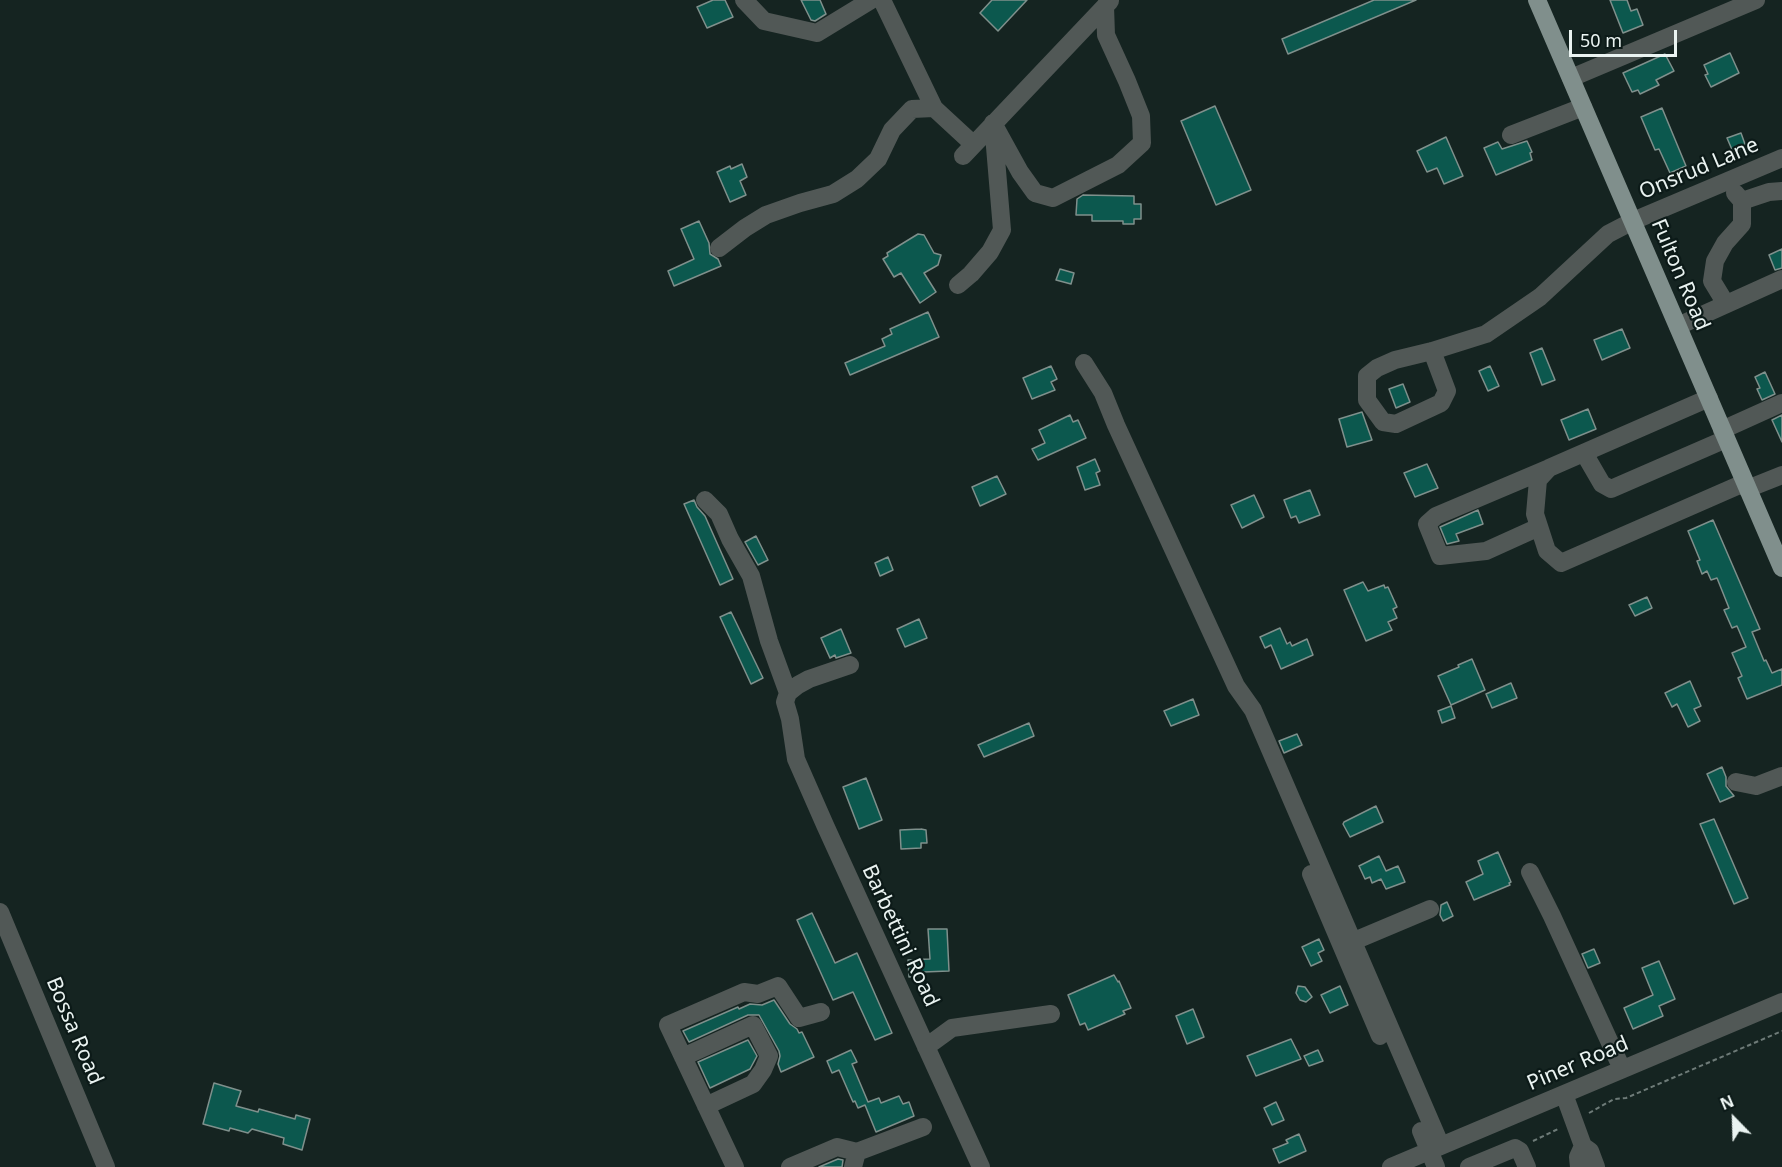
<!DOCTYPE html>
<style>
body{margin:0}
#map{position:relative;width:1782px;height:1167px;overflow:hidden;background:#152421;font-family:"Noto Sans",sans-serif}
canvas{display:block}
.north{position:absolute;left:1704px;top:1089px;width:60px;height:60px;-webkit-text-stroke:4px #0c1a18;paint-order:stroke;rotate:337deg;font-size:16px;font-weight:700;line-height:24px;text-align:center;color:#eaf3f1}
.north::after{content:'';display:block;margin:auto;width:21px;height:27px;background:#eaf3f1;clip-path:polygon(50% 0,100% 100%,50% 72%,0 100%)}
.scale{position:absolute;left:1569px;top:30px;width:108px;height:27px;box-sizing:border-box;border:3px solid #eaf3f1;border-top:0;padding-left:8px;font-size:18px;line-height:21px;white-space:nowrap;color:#eaf3f1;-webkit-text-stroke:4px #0c1a18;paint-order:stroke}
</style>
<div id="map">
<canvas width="1782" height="1167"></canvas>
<div class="north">N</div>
<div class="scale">50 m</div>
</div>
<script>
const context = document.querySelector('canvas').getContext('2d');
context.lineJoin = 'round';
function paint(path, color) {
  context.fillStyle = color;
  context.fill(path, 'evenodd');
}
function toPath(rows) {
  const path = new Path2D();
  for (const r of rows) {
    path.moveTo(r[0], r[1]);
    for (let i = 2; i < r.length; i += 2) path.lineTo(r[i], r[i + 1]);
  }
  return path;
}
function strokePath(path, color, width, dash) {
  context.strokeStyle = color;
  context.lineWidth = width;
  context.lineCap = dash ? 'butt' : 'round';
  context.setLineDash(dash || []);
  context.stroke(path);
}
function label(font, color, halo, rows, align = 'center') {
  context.font = font + ' "Noto Sans",sans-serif';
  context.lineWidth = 4.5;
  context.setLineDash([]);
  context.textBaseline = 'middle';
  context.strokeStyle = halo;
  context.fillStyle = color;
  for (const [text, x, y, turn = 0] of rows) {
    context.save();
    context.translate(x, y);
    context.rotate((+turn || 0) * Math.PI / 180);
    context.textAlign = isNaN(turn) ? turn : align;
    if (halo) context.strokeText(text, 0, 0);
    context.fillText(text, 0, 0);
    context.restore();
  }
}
const building = toPath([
 [713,0,725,0,733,17,707,28,697,7,713,0],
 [801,0,820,0,826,14,815,21,811,20,801,0],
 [992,0,1027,0,998,31,980,13,992,0],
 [1374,0,1416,0,1288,54,1282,39,1374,0],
 [1610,0,1627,0,1631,11,1637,9,1643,25,1623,33,1610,0],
 [1730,53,1739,73,1711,87,1705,75,1708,74,1704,65,1730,53],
 [1665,54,1674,71,1656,80,1659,85,1640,94,1638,90,1632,92,1623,73,1665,54],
 [1215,106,1251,190,1216,205,1181,121,1215,106],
 [1662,108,1686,166,1670,173,1659,149,1655,150,1641,117,1662,108],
 [1741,133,1746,147,1733,152,1727,138,1741,133],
 [1446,137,1463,176,1444,184,1437,168,1427,172,1417,151,1446,137],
 [1527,141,1532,152,1530,153,1532,160,1496,175,1484,148,1498,142,1502,149,1527,141],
 [742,164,747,177,740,181,746,195,730,202,717,172,730,166,731,169,742,164],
 [1083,195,1134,196,1134,204,1141,204,1141,219,1134,219,1134,224,1123,224,1123,221,1092,221,1092,215,1076,215,1077,199,1083,195],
 [699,221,709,243,710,254,718,259,721,266,674,286,668,271,694,259,681,229,699,221],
 [918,234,924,235,934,253,941,255,938,265,924,273,936,292,920,303,901,273,894,277,883,259,888,256,887,253,918,234],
 [1782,249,1782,268,1775,270,1769,255,1782,249],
 [1060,269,1074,273,1071,284,1056,280,1060,269],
 [928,312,939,337,850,375,845,363,885,346,882,339,892,334,890,329,928,312],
 [1622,329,1630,348,1602,360,1594,340,1622,329],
 [1542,348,1555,380,1542,385,1530,353,1542,348],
 [1051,366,1057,379,1051,382,1055,390,1032,399,1023,378,1051,366],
 [1490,366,1499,386,1488,391,1479,371,1490,366],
 [1765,372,1775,394,1762,400,1757,389,1760,388,1755,377,1765,372],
 [1403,384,1410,402,1396,408,1389,389,1403,384],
 [1588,409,1596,429,1569,440,1561,420,1588,409],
 [1362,412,1372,440,1347,447,1339,419,1362,412],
 [1070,415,1073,422,1078,420,1086,438,1038,460,1032,449,1045,443,1039,430,1070,415],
 [1782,415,1782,442,1772,420,1782,415],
 [1095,459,1100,471,1096,473,1100,485,1085,490,1077,467,1095,459],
 [1427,464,1438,488,1415,497,1404,473,1427,464],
 [997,476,1006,494,980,506,972,487,997,476],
 [1310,490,1320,515,1299,523,1296,516,1291,518,1284,500,1310,490],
 [1254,495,1264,517,1242,528,1231,505,1254,495],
 [694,500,697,507,705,516,733,579,720,585,684,504,694,500],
 [1478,510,1483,524,1456,534,1459,541,1447,544,1440,527,1478,510],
 [1713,520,1760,629,1752,632,1764,661,1766,660,1772,673,1782,669,1782,685,1747,699,1738,678,1742,676,1732,653,1746,647,1737,626,1732,628,1724,610,1729,608,1717,578,1711,580,1707,571,1702,574,1697,561,1700,560,1688,531,1713,520],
 [756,536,768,560,758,565,745,542,756,536],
 [888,557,893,570,880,576,875,563,888,557],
 [1363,582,1368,591,1384,585,1385,588,1388,587,1397,607,1393,609,1397,618,1388,622,1392,630,1366,641,1344,590,1363,582],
 [1647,597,1652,608,1635,616,1629,605,1647,597],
 [731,612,763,678,751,684,720,617,731,612],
 [919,619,927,638,905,647,897,629,919,619],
 [1280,628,1287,644,1290,642,1292,646,1307,639,1313,655,1281,669,1271,645,1265,648,1260,637,1280,628],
 [841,629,851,653,836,658,835,655,830,658,821,638,841,629],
 [1472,659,1485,690,1451,705,1438,676,1459,667,1458,665,1472,659],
 [1690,681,1701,706,1694,709,1700,721,1688,727,1677,704,1672,707,1665,693,1690,681],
 [1511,683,1517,698,1492,708,1486,694,1511,683],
 [1193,699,1199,715,1171,726,1164,711,1193,699],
 [1451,706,1455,718,1442,723,1438,711,1451,706],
 [1029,723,1034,736,984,757,978,745,1029,723],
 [1297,734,1302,745,1284,753,1279,741,1297,734],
 [1722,767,1726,777,1726,786,1734,796,1720,802,1707,774,1722,767],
 [866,778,882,820,859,829,843,787,866,778],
 [1376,806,1383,822,1350,837,1343,824,1344,822,1376,806],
 [1714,819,1748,898,1734,904,1700,824,1714,819],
 [921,829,926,830,927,843,921,843,921,848,901,849,900,830,921,829],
 [1498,852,1511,882,1509,883,1510,885,1474,900,1466,882,1483,874,1478,861,1498,852],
 [1379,856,1386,871,1398,866,1405,882,1386,889,1381,879,1372,883,1370,877,1365,879,1359,866,1379,856],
 [1447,902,1453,916,1443,921,1440,915,1441,905,1447,902],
 [812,913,835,963,857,953,892,1033,875,1040,853,992,833,1000,797,920,812,913],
 [928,929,947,929,949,971,923,972,923,975,909,977,908,960,930,959,928,929],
 [1319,939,1324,950,1318,953,1322,961,1311,966,1302,947,1319,939],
 [1594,949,1600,963,1588,968,1582,954,1594,949],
 [1659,961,1675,999,1659,1006,1663,1016,1633,1029,1624,1008,1653,995,1642,968,1659,961],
 [1114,975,1118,982,1119,981,1131,1008,1123,1011,1125,1014,1088,1030,1085,1023,1080,1025,1068,995,1114,975],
 [1298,986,1305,987,1312,997,1306,1002,1300,1000,1296,993,1298,986],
 [1340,986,1348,1005,1330,1013,1321,995,1340,986],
 [774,1000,790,1024,797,1029,799,1033,802,1032,814,1057,781,1072,778,1064,780,1056,779,1051,759,1015,748,1015,689,1042,683,1031,738,1007,739,1009,750,1004,762,1005,774,1000],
 [1193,1009,1204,1037,1187,1044,1176,1016,1193,1009],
 [1291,1039,1301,1059,1256,1076,1247,1056,1291,1039],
 [748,1040,757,1056,750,1069,710,1088,698,1062,748,1040],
 [851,1050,857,1062,852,1064,868,1102,879,1098,881,1103,899,1096,903,1104,909,1102,914,1116,876,1132,865,1105,858,1108,855,1101,853,1102,839,1070,832,1073,827,1061,851,1050],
 [1318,1050,1323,1061,1309,1066,1304,1056,1318,1050],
 [214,1083,241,1091,236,1106,258,1112,259,1109,295,1119,296,1115,310,1119,302,1150,283,1144,284,1138,252,1129,248,1133,230,1128,229,1131,203,1124,214,1083],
 [1276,1102,1284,1120,1272,1125,1264,1108,1276,1102],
 [1299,1134,1306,1151,1279,1163,1273,1149,1288,1143,1286,1140,1299,1134],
 [838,1159,843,1160,842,1167,819,1167,838,1159]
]);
const path = toPath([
 [1589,1113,1614,1099,1626,1098,1782,1031],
 [1533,1141,1560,1128]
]);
const minor = toPath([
 [744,0,764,21,817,33,871,0],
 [882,0,934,108],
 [1571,78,1756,0],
 [1511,135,1583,107],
 [963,156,1110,1],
 [1735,193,1742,201,1769,192,1782,191],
 [719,248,745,228,766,215,800,203,833,194,857,179,878,159,892,130,912,109,934,108,973,144],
 [958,285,971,274,990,252,1002,230,993,123,1020,172,1035,193,1053,198,1118,165,1142,143,1141,116,1127,81,1106,35,1105,6],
 [1726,304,1712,281,1715,261,1725,243,1742,224,1742,201],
 [1678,326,1782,279],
 [1432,351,1447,391,1441,403,1396,424,1383,422,1367,400,1367,376,1377,368,1395,360,1432,351,1486,334,1540,297,1608,234,1633,221,1782,158],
 [1084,363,1103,393,1116,425,1236,686,1253,710,1441,1146],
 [1709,398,1549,468,1538,480,1535,514,1547,551,1561,563,1744,483],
 [1722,430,1782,403],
 [1584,453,1602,484,1611,489,1726,439],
 [1747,489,1782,475],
 [705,500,719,514,730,539,751,576,769,641,788,693],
 [1539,527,1486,551,1440,556,1427,524,1436,516,1547,469],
 [850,665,809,679,798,685,788,693,785,702,790,719,796,759,825,825,981,1167],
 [1736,782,1756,786,1782,776],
 [1530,872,1552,916,1622,1069],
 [1311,874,1380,1036],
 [0,912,106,1167],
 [1354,941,1430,909],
 [926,1047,952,1028,1051,1014],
 [683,1057,753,1025,769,1056,763,1070,753,1084,706,1106],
 [1564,1094,1583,1146,1590,1151,1596,1167],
 [1421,1131,1436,1167],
 [735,1167,668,1025,744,992,758,994,778,986,799,1018,821,1012],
 [790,1167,837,1147,857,1152],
 [853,1167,857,1152,923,1127],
 [1391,1167,1782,1002],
 [1469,1167,1515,1148,1520,1151,1527,1167],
 [1579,1167,1578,1157,1583,1146]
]);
const major = toPath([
 [1537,0,1782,568]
]);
const streetNames = [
 ["Onsrud Lane",1699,169,-23],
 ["Fulton Road",1680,275,67],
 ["Barbettini Road",900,936,65],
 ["Bossa Road",74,1031,67],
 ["Piner Road",1578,1064,-23]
];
paint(building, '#0c584e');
strokePath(building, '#7f908c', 1.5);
strokePath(path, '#6e7b78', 2, [4.5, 3]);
strokePath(minor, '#515856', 18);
strokePath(major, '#808f8c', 18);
label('21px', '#eaf3f1', '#0c1a18', streetNames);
</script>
